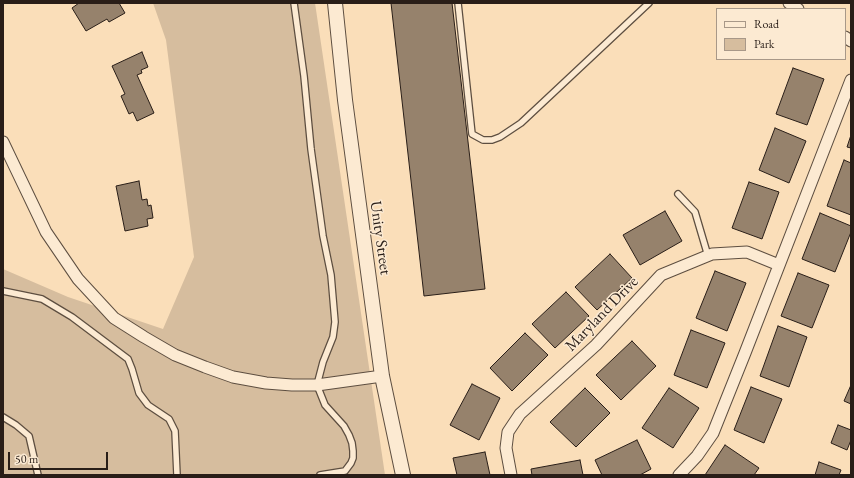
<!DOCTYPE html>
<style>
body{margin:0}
#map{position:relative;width:854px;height:478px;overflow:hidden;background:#fadeb9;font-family:"EB Garamond",serif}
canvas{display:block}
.frame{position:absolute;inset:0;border:4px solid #291e18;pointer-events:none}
.legend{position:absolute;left:716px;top:8px;width:130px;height:52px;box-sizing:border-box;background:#fcead2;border:1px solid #a89888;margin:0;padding:5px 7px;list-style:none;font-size:12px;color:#291e18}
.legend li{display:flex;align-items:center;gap:8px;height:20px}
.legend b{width:20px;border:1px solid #a89888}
.scale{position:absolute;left:8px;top:452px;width:100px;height:18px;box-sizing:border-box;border:2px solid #291e18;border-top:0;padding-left:5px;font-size:12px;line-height:14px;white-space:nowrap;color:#291e18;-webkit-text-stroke:3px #fcead2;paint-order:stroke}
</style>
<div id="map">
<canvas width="854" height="478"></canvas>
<div class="frame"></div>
<ul class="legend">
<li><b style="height:5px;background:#fcead2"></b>Road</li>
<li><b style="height:11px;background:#d6bd9e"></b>Park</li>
</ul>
<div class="scale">50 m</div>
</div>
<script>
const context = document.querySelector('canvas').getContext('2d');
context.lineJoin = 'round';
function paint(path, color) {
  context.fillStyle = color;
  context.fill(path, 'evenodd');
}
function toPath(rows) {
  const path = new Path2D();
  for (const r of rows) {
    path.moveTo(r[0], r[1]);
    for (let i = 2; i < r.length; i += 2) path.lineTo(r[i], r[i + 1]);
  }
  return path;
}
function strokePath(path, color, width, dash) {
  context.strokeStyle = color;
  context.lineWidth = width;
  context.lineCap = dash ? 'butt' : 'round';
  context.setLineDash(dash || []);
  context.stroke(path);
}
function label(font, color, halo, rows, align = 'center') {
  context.font = font + ' "EB Garamond",serif';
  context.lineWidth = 3;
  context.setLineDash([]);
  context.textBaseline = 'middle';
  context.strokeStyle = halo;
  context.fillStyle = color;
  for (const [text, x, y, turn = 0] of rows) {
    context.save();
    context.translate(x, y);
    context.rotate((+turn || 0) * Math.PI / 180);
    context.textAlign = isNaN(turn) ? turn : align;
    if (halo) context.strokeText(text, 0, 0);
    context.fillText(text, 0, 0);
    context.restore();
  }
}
const green = toPath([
 [153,3,315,3,385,475,3,475,3,269,68,297,163,329,194,257,166,40]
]);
const building = toPath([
 [79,3,119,3,125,13,109,22,107,19,86,31,72,8,79,3],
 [391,3,452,3,485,289,424,296,391,3],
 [142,52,148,67,141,70,142,73,137,75,154,113,137,121,133,112,129,114,121,96,125,94,112,66,142,52],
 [793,68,824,79,807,125,776,114,793,68],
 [775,128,806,141,789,183,759,170,775,128],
 [851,135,851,148,847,147,851,135],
 [844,160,851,163,851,215,827,206,844,160],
 [139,181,142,200,147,199,148,206,151,205,153,218,147,219,148,226,125,231,116,186,139,181],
 [749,182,779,192,762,239,732,228,749,182],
 [665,211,682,241,640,265,623,235,665,211],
 [820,213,851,226,851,232,835,272,802,259,820,213],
 [610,254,632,278,597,310,575,287,610,254],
 [715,271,746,283,727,331,696,318,715,271],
 [798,273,829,285,812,328,781,316,798,273],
 [566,292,589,316,555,348,532,324,566,292],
 [778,326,807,337,789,387,760,376,778,326],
 [691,330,725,343,707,388,674,375,691,330],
 [525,333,548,355,512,391,490,368,525,333],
 [632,341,656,366,621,400,596,375,632,341],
 [472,384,500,398,479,440,450,425,472,384],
 [851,385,851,404,844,401,851,385],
 [751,387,782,399,764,443,734,430,751,387],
 [585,388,610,413,576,447,550,422,585,388],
 [669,388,699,408,673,448,642,428,669,388],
 [838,425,851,430,851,440,847,450,831,443,838,425],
 [637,440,651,469,640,475,602,475,595,460,637,440],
 [725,445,759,468,754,475,705,475,725,445],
 [485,452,490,475,457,475,453,458,485,452],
 [580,460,583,475,532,475,531,469,580,460],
 [819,462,841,470,839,475,815,475,819,462]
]);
const service = toPath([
 [294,3,304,76,311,149,323,236,331,275,335,322,333,337,323,362,317,385,325,405,344,426,349,435,352,443,353,451,353,458,351,463,345,471,320,475],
 [458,3,472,134,483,140,492,140,500,137,521,123,649,3],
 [678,194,695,212,708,256],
 [3,291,42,299,72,317,128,359,132,369,139,393,148,405,169,419,175,431,177,475],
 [3,417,16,425,29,436,38,475]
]);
const minor = toPath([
 [789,3,798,9],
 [845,37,851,41],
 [3,142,46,232,78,279,114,318,144,337,175,355,205,367,233,377,266,383,292,385,317,385,382,376],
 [511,475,506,448,508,432,520,414,596,345,661,275,712,254,747,252,779,265],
 [679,475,697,456,713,433,745,353,851,80]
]);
const tertiary = toPath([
 [335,3,345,100,382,376,403,475]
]);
const streetNames = [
 ["Unity Street",380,238,82],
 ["Maryland Drive",602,314,-46]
];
paint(green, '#d6bd9e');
paint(building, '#96826c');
strokePath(building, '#291e18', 1);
strokePath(service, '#5d4e40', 8);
strokePath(minor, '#5d4e40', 13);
strokePath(tertiary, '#5d4e40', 16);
strokePath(service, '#fcead2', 5.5);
strokePath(minor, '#fcead2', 11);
strokePath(tertiary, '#fcead2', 14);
label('16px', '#291e18', '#fcead2', streetNames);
</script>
